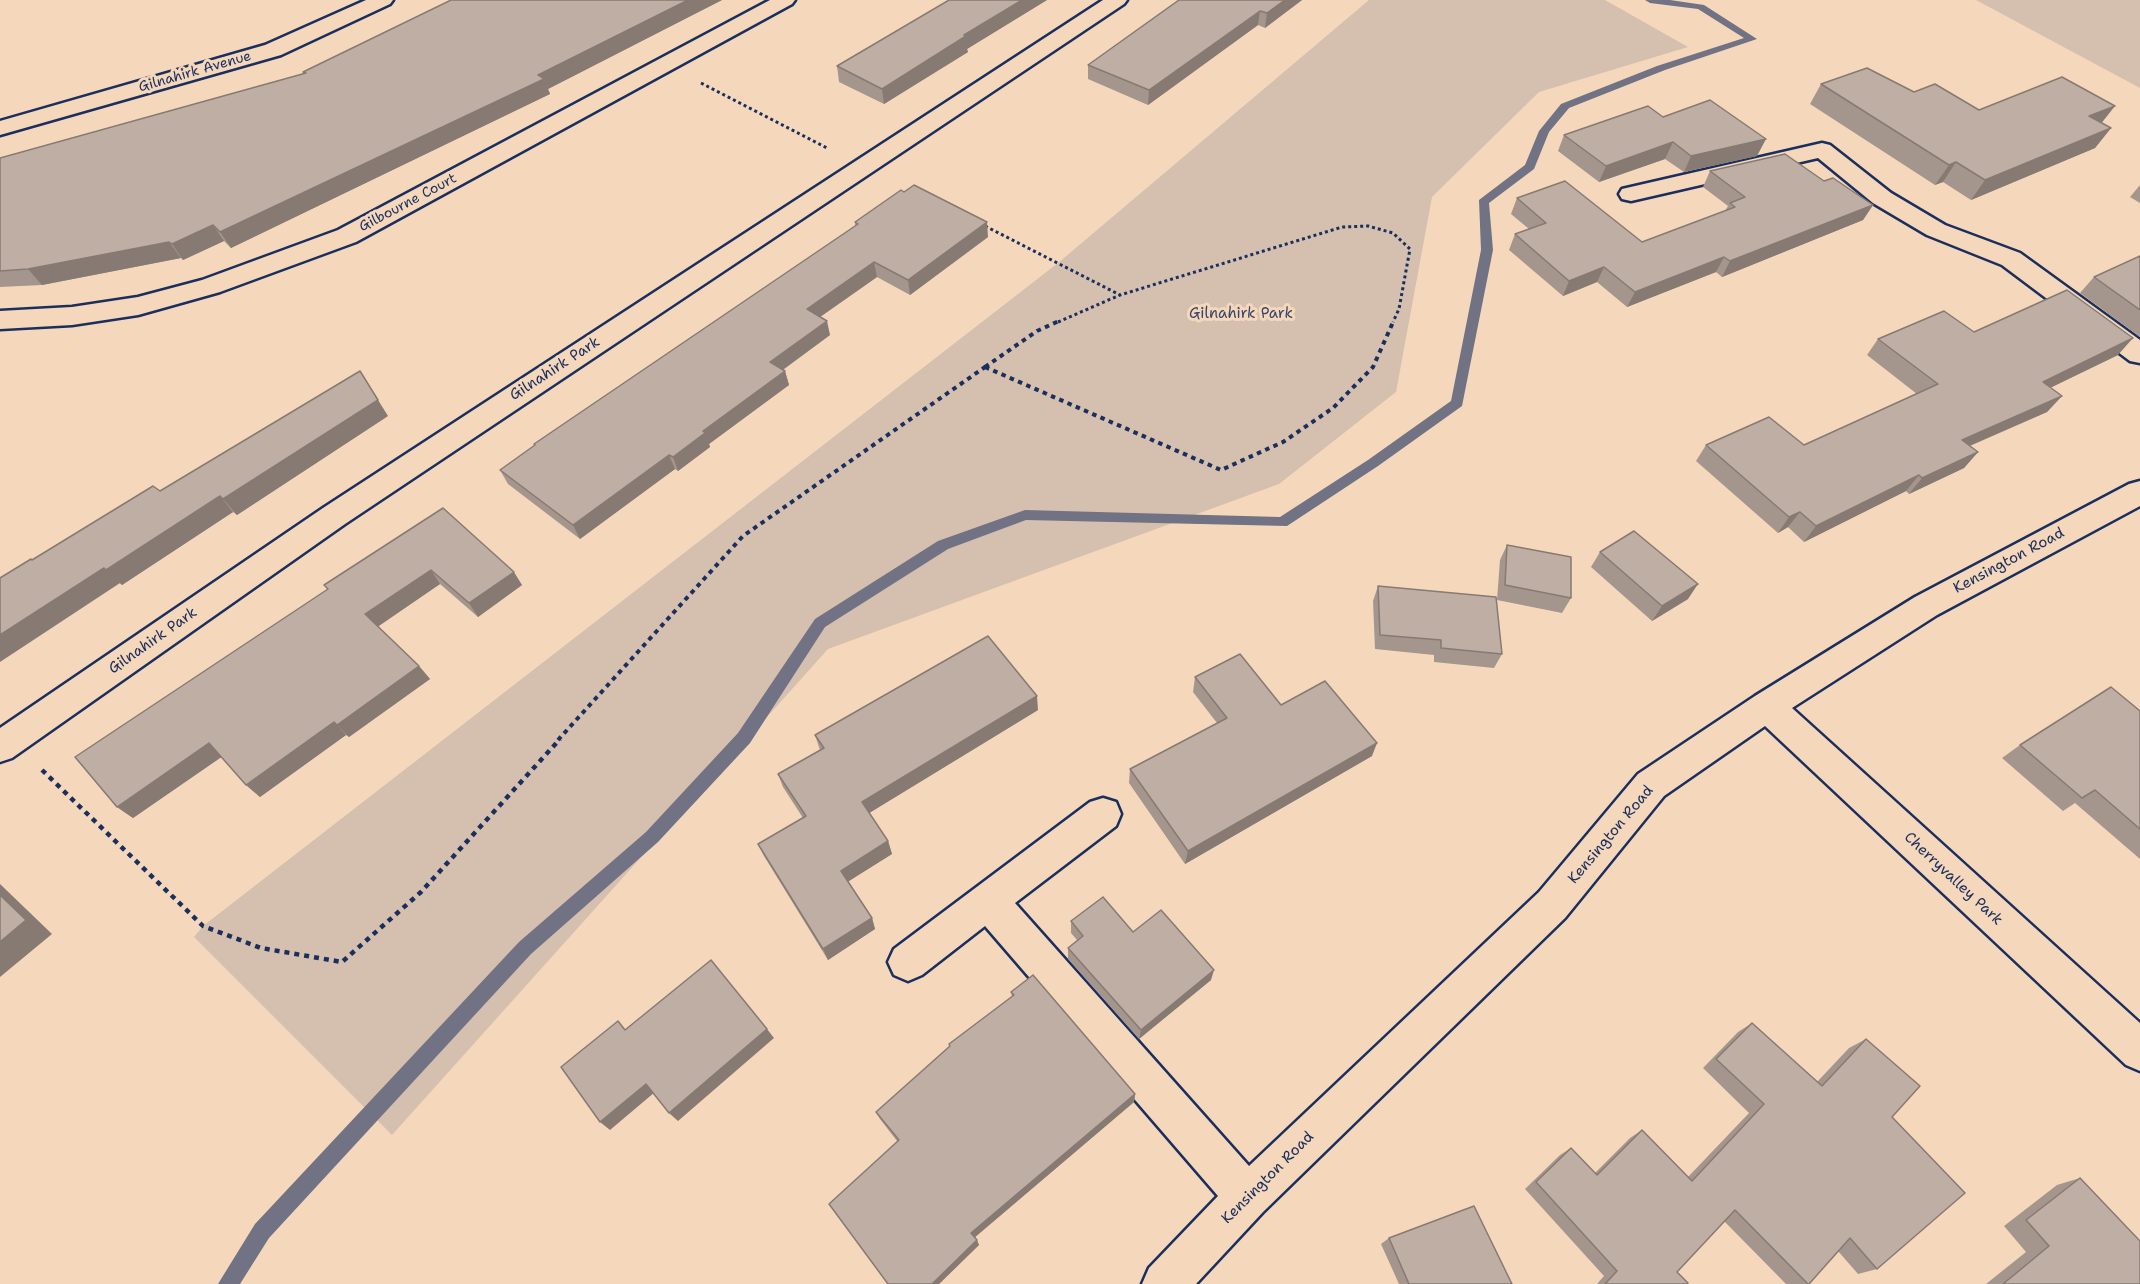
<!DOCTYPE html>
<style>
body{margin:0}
canvas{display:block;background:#f5d8bb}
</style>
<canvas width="2140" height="1284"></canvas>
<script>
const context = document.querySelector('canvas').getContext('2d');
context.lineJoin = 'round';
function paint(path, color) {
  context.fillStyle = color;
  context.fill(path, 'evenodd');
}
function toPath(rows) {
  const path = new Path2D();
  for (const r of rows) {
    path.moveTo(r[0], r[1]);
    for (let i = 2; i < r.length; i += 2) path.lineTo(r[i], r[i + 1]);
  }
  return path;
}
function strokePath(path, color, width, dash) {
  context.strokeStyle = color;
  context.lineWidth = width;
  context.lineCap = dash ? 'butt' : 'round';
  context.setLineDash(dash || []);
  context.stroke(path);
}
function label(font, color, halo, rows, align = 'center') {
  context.font = font + ' "Shantell Sans",sans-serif';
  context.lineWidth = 6;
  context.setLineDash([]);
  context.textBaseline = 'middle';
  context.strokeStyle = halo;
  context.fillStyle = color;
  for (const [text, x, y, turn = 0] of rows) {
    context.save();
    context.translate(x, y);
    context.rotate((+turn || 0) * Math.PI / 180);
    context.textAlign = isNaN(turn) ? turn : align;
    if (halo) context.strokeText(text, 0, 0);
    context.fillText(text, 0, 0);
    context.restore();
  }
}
const green = toPath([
 [1369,0,1605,0,1688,47,1539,92,1432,197,1396,392,1279,484,828,649,392,1135,194,937,203,926,1058,263],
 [1976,0,2140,0,2140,88]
]);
const stream = toPath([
 [1645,0,1670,0,1704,5,1757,39,1665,70,1569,108,1549,132,1534,169,1489,203,1493,250,1462,406,1378,466,1287,526,1026,520,948,549,825,627,750,743,658,842,531,954,269,1238,240,1284,218,1284,255,1224,519,942,646,832,738,733,815,619,938,541,1025,510,1280,517,1368,460,1451,401,1481,250,1479,200,1525,165,1539,131,1561,104,1657,66,1744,38,1698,9,1650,3,1645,0]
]);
const pathFar2 = toPath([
 [701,83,827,148],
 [985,226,1120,295],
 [1058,322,1120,295,1342,227,1368,226,1393,233,1410,249,1399,309,1393,322]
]);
const pathFar1 = toPath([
 [985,367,1221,470,1283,442,1333,408,1373,367,1394,320],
 [985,367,1037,331,1061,320],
 [558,740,743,536,985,367]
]);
const path = toPath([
 [42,770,203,926,261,948,342,962,421,892,560,739]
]);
const minor = toPath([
 [366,0,393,0,390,4,281,55,0,135,0,121,265,45,366,0],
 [770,0,795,0,792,4,356,242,220,292,138,315,72,325,0,329,0,311,72,307,138,297,202,280,338,230,770,0],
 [1103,0,1127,0,1124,4,345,524,12,758,0,762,0,728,323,508,1103,0],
 [1822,143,1830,145,1891,193,1945,225,2020,253,2140,340,2140,363,2130,361,2002,265,1927,235,1873,203,1818,158,1631,201,1622,199,1619,194,1622,189,1822,143],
 [2140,481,2140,506,1937,615,1792,708,2140,1023,2140,1071,2126,1065,1765,726,1664,796,1565,918,1263,1212,1196,1284,1142,1284,1149,1268,1218,1196,985,926,922,975,908,981,894,975,888,962,894,949,1090,802,1103,798,1116,802,1121,814,1116,826,1015,903,1249,1166,1539,892,1638,774,1755,696,1915,597,2129,484,2140,481]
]);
const wall = toPath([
 [451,0,722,0,548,89,550,94,231,248,224,241,183,260,181,258,42,285,0,287,0,158,304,74,303,72],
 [949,0,1047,0,967,49,968,52,884,104,839,82,837,66],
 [1179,0,1302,0,1265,28,1258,25,1148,105,1088,79,1088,65],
 [1821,84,1914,92,1979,110,2101,123,2111,128,2095,148,1971,200,1943,182,1935,185,1810,104],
 [1663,117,1757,156,1684,172,1665,159,1599,182,1558,151,1564,135],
 [1710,171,1824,181,1873,205,1863,220,1722,277,1716,272,1627,307,1597,282,1563,296,1509,250,1515,234,1529,229,1511,214,1517,198,1642,242,1725,211,1728,206,1703,187],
 [2140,185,2140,203,2130,197],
 [855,222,988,237,910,295,877,277,820,317,830,335,783,370,785,371,789,385,709,444,710,447,678,471,675,469,580,539,508,484,500,470,535,446,534,444,855,226],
 [2140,256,2140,337,2080,293,2094,277],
 [1974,332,2118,355,2050,388,2062,396,2047,412,1970,446,1978,452,1964,468,1909,494,1906,491,1804,542,1788,527,1778,533,1696,461,1706,445,1804,445,1917,394,1867,355,1878,339],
 [388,416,237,515,233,512,122,585,120,583,32,560,160,491],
 [443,508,522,585,478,617,440,584,378,626,419,666,430,679,349,737,346,735,260,797,246,785,221,757,133,818,117,807,328,590,324,585],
 [1507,545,1571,598,1562,613,1497,600,1500,560],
 [1600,552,1688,599,1652,621,1591,567],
 [1378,586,1502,654,1494,668,1434,662,1434,655,1375,649,1373,601],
 [1195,677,1281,705,1372,756,1185,864,1129,783,1130,769,1217,723,1193,692],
 [1038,710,869,813,888,841,892,854,848,881,872,918,875,929,828,960,764,856,758,844,803,818,783,787,778,774,820,750,815,735],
 [2140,711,2140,859,2075,803,2063,811,2002,758,2020,745],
 [1071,921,1133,932,1211,980,1139,1039,1068,959,1068,948,1077,940,1071,933],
 [1011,992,1135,1094,1134,1102,975,1237,979,1245,939,1284,888,1284,897,1141,880,1119,876,1112,950,1046,949,1044,1012,997],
 [1752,1023,1817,1082,1849,1048,1866,1039,1892,1117,1877,1269,1858,1274,1838,1251,1809,1284,1786,1284,1724,1221,1677,1272,1687,1284,1597,1284,1604,1276,1525,1189,1560,1155,1571,1148,1595,1173,1630,1138,1642,1130,1688,1177,1749,1113,1703,1068,1738,1032],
 [2080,1178,2140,1284,1986,1284,2026,1252,2004,1226,2057,1185],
 [1389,1238,1512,1284,1399,1284,1381,1244]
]);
const shadedWall = toPath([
 [688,0,722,0,548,89,550,94,231,248,220,232,538,75],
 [1022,0,1047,0,967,49,968,52,884,104,882,89,964,35],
 [1285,0,1302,0,1265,28,1267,13],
 [1260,11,1258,25,1148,105,1149,90],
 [2115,106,2100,125,2089,116],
 [2111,128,2095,148,1971,200,1985,180],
 [1766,139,1757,156,1684,172,1691,156],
 [1673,142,1665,159,1599,182,1606,166],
 [1956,162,1943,182,1935,185,1949,165],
 [1873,205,1863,220,1722,277,1730,261],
 [987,222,988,237,910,295,908,280],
 [213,225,224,241,183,260,172,244],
 [169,242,181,258,42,285,28,269],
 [1724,257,1716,272,1627,307,1635,292],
 [874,262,877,277,810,324,807,309],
 [1604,267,1597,282,1563,296,1569,281],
 [827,321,830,335,774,376,770,362],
 [2133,338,2118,355,2029,398,2043,382],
 [360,371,388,416,237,515,223,499],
 [785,371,789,385,709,444,710,447,678,471,673,457,703,431],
 [2062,396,2047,412,1948,455,1962,440],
 [1978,452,1964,468,1909,494,1922,478],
 [669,455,675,469,580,539,573,525],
 [1919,475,1906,491,1804,542,1816,526],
 [220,496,233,512,122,585,106,570],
 [1800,512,1788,527,1778,533,1789,517],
 [104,568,120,583,0,662,0,635],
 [431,570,440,584,376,628,365,614],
 [514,572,522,585,478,617,469,603],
 [1698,584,1688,599,1652,621,1662,606],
 [419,666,430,679,349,737,337,725],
 [1037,696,1038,710,866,815,862,802],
 [334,722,346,735,260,797,246,785],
 [209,743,223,756,133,818,117,807],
 [1377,743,1372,756,1185,864,1188,851],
 [888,841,892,854,846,883,841,871],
 [0,884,52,934,0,977],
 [872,918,875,929,828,960,823,949],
 [1214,970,1211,980,1139,1039,1141,1030],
 [767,1029,774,1038,678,1121,669,1113],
 [646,1084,655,1092,610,1130,600,1122],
 [1135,1094,1134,1102,974,1238,971,1233],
 [977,1240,979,1245,939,1284,932,1284]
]);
const building = toPath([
 [451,0,688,0,538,75,544,79,220,232,213,225,172,244,169,242,28,269,0,271,0,158,306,73,303,72,451,0],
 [949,0,1022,0,964,35,966,36,882,89,837,66,949,0],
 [1179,0,1285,0,1267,13,1260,11,1149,90,1088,65,1179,0],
 [1867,68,1914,92,1935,84,1979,110,2062,77,2115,106,2089,116,2111,128,1985,180,1956,162,1949,165,1821,84,1867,68],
 [1710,100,1766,139,1691,156,1673,142,1606,166,1564,135,1648,106,1663,117,1710,100],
 [1785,154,1824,181,1833,178,1873,205,1730,261,1724,257,1635,292,1604,267,1569,281,1515,234,1546,223,1517,198,1565,181,1642,242,1735,207,1730,203,1745,197,1710,171,1785,154],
 [914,185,987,222,908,280,874,262,807,309,827,321,770,362,785,371,703,431,705,433,673,457,669,455,573,525,500,470,535,445,534,444,858,224,855,222,901,190,904,192,914,185],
 [2140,256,2140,310,2094,277,2140,256],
 [2067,290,2133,338,2043,382,2062,396,1962,440,1978,452,1922,478,1919,475,1816,526,1800,512,1789,517,1706,445,1769,417,1804,445,1938,384,1878,339,1944,311,1974,332,2067,290],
 [360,371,378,400,223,499,220,496,106,570,104,568,0,635,0,578,31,559,32,560,153,486,160,491,360,371],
 [443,508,514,572,469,603,431,570,365,614,419,666,337,725,334,722,246,785,209,743,117,807,75,757,328,589,324,585,443,508],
 [1634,531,1698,584,1662,606,1600,552,1634,531],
 [1507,545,1571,557,1571,598,1505,585,1507,545],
 [1378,586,1496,597,1502,654,1441,648,1441,640,1380,635,1378,586],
 [988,636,1037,696,862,802,888,841,841,871,872,918,823,949,758,844,806,816,778,774,824,748,815,735,988,636],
 [1240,654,1281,705,1325,681,1377,743,1188,851,1130,769,1227,718,1195,677,1240,654],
 [2111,687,2140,711,2140,829,2095,790,2082,798,2020,745,2111,687],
 [0,895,26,920,0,942,0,895],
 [1103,897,1133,932,1161,910,1214,970,1141,1030,1068,948,1083,936,1071,921,1103,897],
 [711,960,767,1029,669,1113,646,1084,600,1122,561,1067,618,1021,625,1030,711,960],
 [1033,975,1135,1094,971,1233,977,1240,932,1284,888,1284,829,1204,899,1140,876,1112,950,1046,949,1044,1014,995,1011,992,1033,975],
 [1752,1023,1822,1086,1866,1039,1920,1086,1892,1117,1965,1193,1877,1269,1850,1238,1809,1284,1808,1284,1735,1210,1677,1272,1688,1283,1687,1284,1605,1284,1617,1271,1536,1182,1571,1148,1597,1175,1642,1130,1692,1181,1764,1104,1716,1059,1752,1023],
 [2080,1178,2140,1241,2140,1284,2003,1284,2049,1246,2026,1220,2080,1178],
 [1474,1206,1512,1284,1409,1284,1389,1238,1474,1206]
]);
const farStreetnames = [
 ["Gilnahirk Avenue",195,72,-16],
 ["Gilbourne Court",408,203,-28]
];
const parkNames = [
 ["Gilnahirk Park",1241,314]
];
const streetNames = [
 ["Gilnahirk Park",555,369,-33],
 ["Kensington Road",2009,561,-28],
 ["Gilnahirk Park",153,641,-35],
 ["Kensington Road",1611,835,-50],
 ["Cherryvalley Park",1953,879,43],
 ["Kensington Road",1268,1178,-45]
];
paint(green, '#d5bfae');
paint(stream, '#717283');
strokePath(minor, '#1b2f5e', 5);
strokePath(pathFar2, '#1b2f5e', 3, [3, 3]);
strokePath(pathFar1, '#1b2f5e', 4, [4.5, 4.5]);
strokePath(path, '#1b2f5e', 4.5, [5, 5]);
paint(minor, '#f5d8bb');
paint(wall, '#a4968d');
paint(shadedWall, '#867a73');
paint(building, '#bfaea4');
strokePath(building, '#867a73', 1.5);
label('14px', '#1b2f5e', '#f5d8bb', farStreetnames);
label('15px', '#37456a', '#f5d8bb', parkNames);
label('15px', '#1b2f5e', '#f5d8bb', streetNames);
</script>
